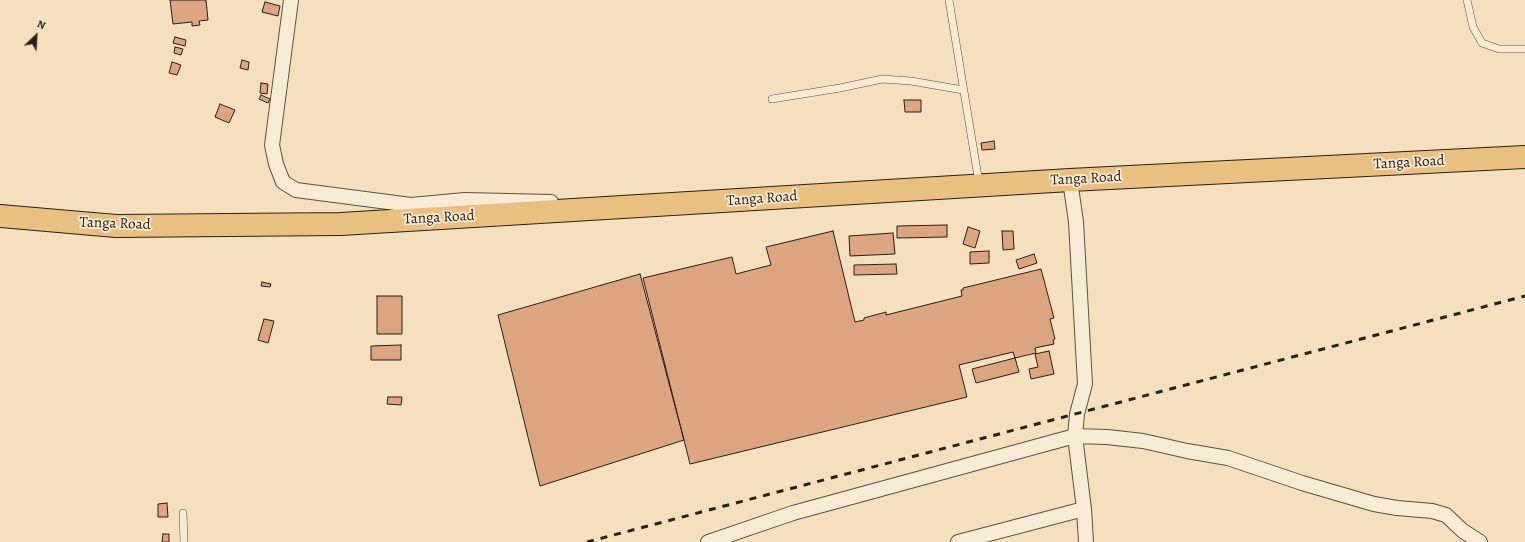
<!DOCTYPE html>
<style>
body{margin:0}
#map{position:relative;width:1525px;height:542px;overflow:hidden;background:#f4e0bf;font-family:Alegreya,serif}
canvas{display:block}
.north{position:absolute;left:16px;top:16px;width:40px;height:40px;-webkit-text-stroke:3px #f8ebd5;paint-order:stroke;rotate:25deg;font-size:11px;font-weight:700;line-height:16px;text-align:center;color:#292118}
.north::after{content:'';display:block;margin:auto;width:14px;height:18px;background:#292118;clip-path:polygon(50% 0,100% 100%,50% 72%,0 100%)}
</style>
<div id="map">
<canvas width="1525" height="542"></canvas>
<div class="north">N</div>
</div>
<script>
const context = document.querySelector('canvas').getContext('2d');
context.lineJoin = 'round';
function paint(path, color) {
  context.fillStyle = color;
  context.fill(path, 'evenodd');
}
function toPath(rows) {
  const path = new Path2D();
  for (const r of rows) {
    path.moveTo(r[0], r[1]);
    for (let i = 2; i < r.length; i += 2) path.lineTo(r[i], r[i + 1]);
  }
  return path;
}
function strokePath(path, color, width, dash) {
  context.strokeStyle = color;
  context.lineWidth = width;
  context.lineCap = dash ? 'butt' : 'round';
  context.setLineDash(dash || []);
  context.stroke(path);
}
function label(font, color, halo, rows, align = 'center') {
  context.font = font + ' Alegreya,serif';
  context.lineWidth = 3.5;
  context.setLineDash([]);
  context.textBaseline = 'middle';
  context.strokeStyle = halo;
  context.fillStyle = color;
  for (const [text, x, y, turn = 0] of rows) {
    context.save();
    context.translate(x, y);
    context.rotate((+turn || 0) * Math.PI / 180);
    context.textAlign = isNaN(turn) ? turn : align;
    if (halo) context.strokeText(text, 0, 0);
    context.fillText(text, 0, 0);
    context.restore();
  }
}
const building = toPath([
 [170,0,206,0,208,20,199,21,200,25,192,26,192,22,173,24,170,0],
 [265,2,280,6,278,16,262,12,265,2],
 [175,37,186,40,185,46,173,43,175,37],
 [175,47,183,49,181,55,174,53,175,47],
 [242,60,249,62,248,70,240,68,242,60],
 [172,62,181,65,177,75,169,73,172,62],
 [261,83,268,84,267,94,260,93,261,83],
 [261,95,270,99,268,103,259,99,261,95],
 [904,100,921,100,921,112,905,112,904,100],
 [220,104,235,110,229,123,215,117,220,104],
 [994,141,995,149,982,150,981,143,994,141],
 [947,225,947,237,897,238,897,226,947,225],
 [968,227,980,231,975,248,963,244,968,227],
 [833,231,855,322,864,320,864,318,886,312,886,315,962,296,961,290,963,290,963,288,1041,269,1054,318,1050,319,1055,339,1053,340,1054,344,1035,348,1036,353,1015,358,1013,352,959,365,967,397,690,464,643,278,732,257,736,274,771,265,766,247,833,231],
 [1002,231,1013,231,1014,249,1003,250,1002,231],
 [893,233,895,254,850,256,849,236,893,233],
 [989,251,989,263,970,264,970,252,989,251],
 [1034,254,1037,263,1019,269,1016,260,1034,254],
 [896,264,897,274,854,275,854,265,896,264],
 [640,274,684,440,540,486,498,315,640,274],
 [262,282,271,284,270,287,261,286,262,282],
 [377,296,402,296,402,334,377,334,377,296],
 [264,319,274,321,268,343,258,340,264,319],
 [401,345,401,360,371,360,371,346,401,345],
 [1049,351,1054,374,1031,379,1029,369,1038,367,1035,354,1049,351],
 [1015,358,1019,372,976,383,972,369,1015,358],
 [388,397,402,397,401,405,387,404,388,397],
 [167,503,168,517,158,517,158,504,167,503],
 [163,534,169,534,169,542,162,542,163,534]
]);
const lane = toPath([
 [949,0,979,183],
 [1467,0,1473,27,1482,43,1499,49,1525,49],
 [772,99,840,88,882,79,911,81,963,90],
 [183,513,184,542]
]);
const street = toPath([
 [291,0,272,145,276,164,283,182,296,190,411,205,465,200,551,202],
 [1070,180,1076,222,1085,384,1077,414,1075,436,1084,509,1086,542],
 [708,542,793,513,1075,436,1107,437,1143,441,1187,451,1228,458,1302,483,1374,504,1397,508,1432,511,1446,515,1463,531,1480,542],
 [958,542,1084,509]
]);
const highway = toPath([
 [0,216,116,226,341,224,1070,180,1525,157]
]);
const rail = toPath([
 [587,542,1525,296]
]);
const streetNames = [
 ["Tanga Road",1409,163,-3],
 ["Tanga Road",1086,179,-3],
 ["Tanga Road",762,199,-4],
 ["Tanga Road",439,218,-3],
 ["Tanga Road",115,224,2]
];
paint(building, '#dda480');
strokePath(building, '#292118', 1);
strokePath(lane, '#5c5142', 8);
strokePath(street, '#5c5142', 16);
strokePath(highway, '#292118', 24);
strokePath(lane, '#f8ebd5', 7);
strokePath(street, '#f8ebd5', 14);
strokePath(highway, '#eac080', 22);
strokePath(rail, '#292118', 3, [7, 7]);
label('15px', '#292118', '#f8ebd5', streetNames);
</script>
